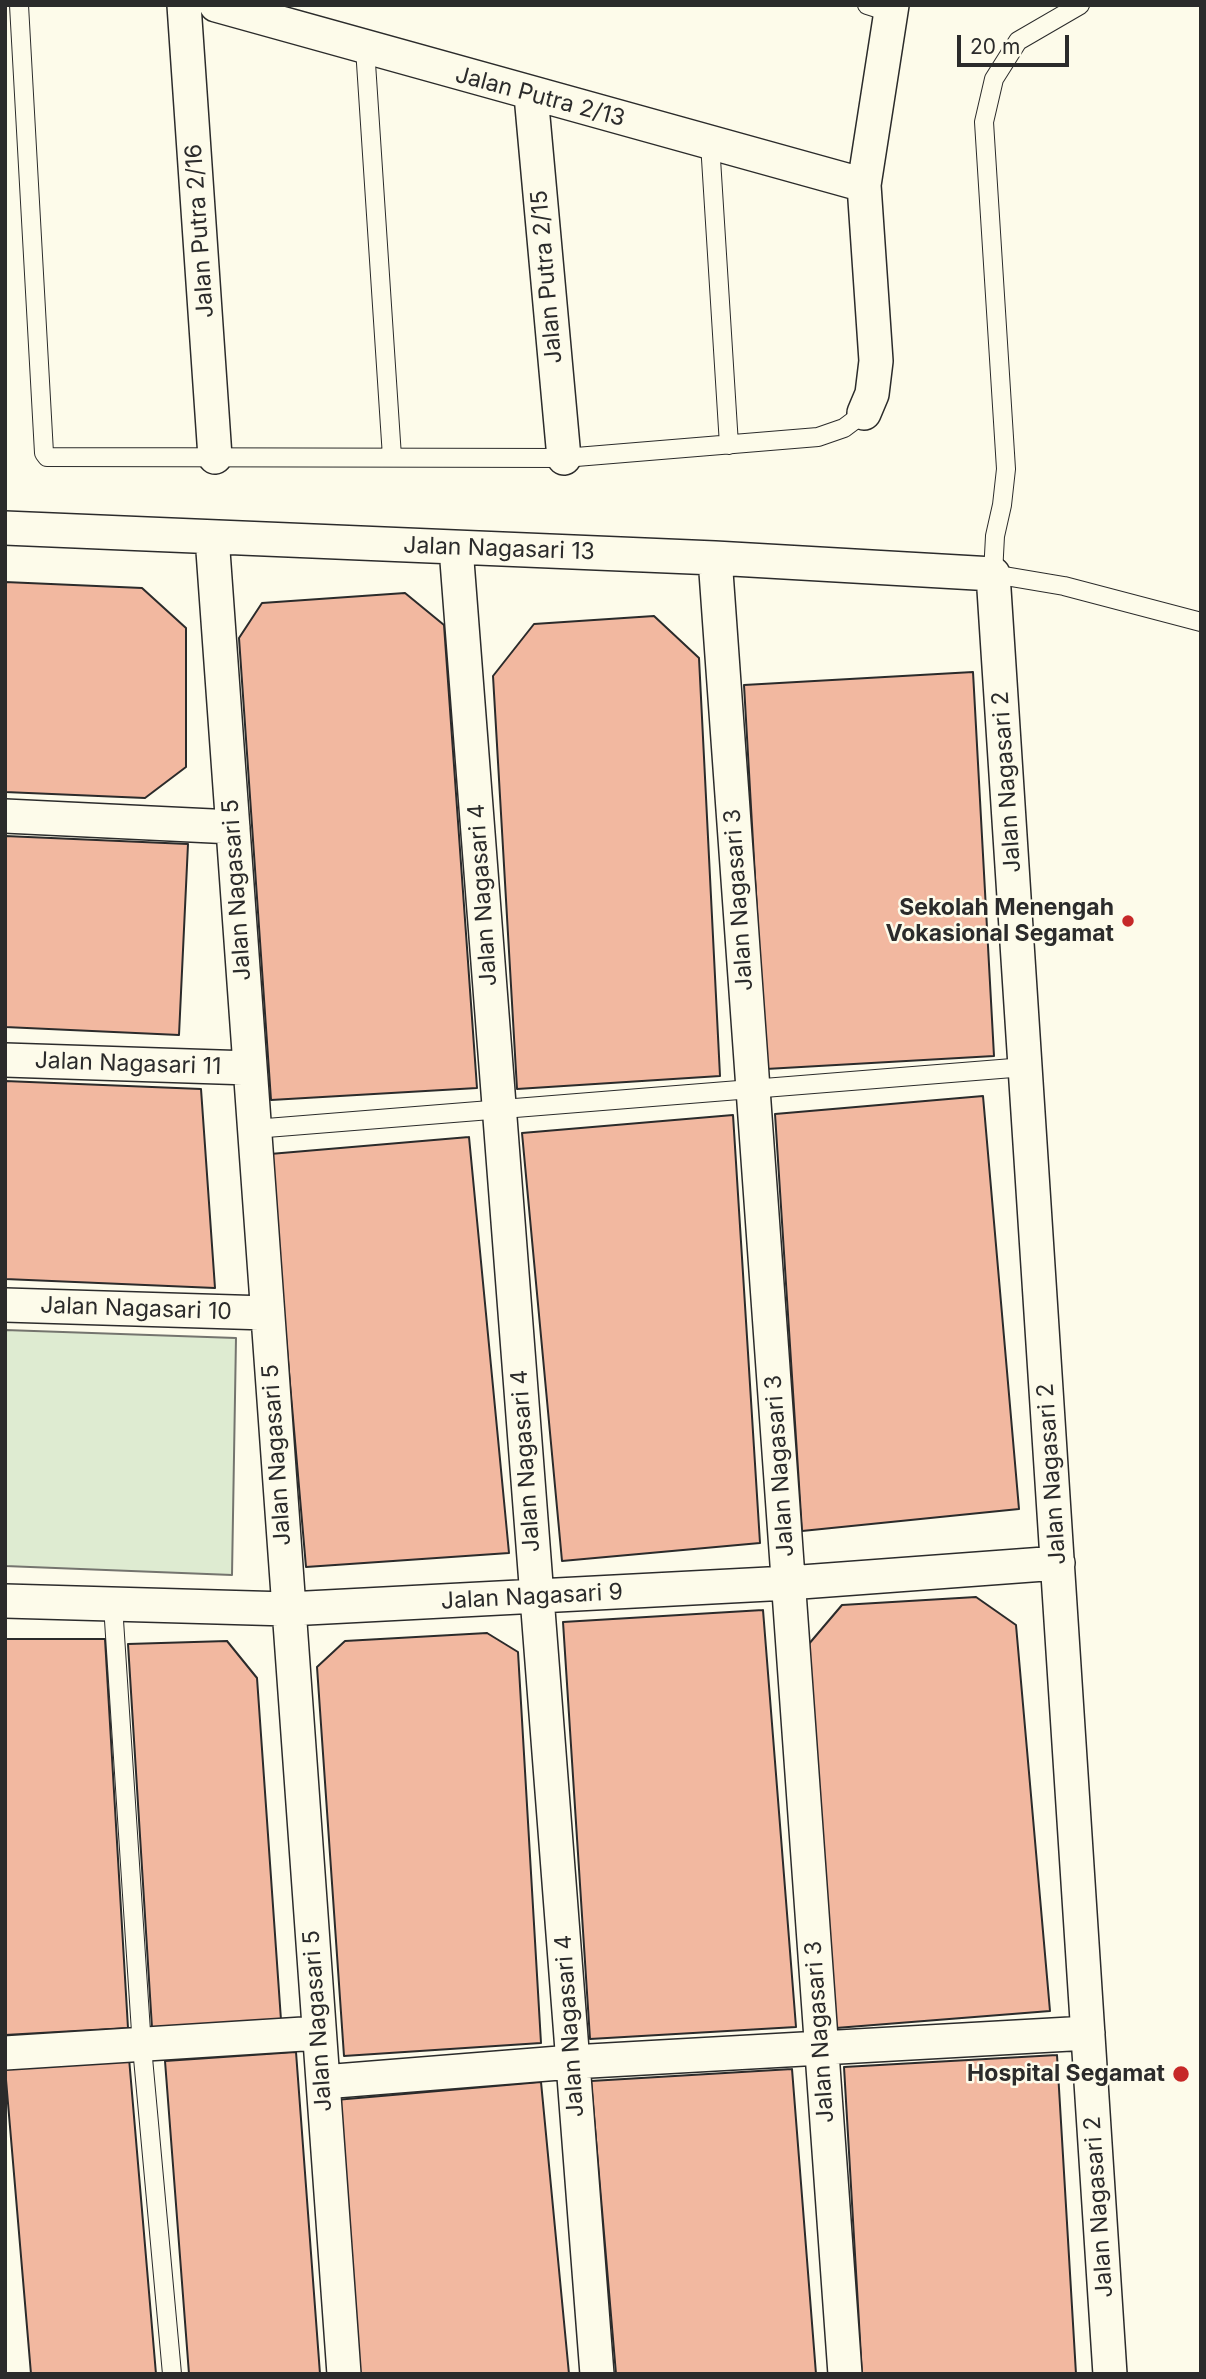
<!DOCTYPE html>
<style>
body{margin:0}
#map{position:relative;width:1206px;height:2379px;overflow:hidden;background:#fdfbea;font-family:Inter,sans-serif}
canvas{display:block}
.frame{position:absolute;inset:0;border:7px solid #2b2b2b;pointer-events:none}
.scale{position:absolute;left:957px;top:35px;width:112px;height:32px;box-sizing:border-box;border:4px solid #2b2b2b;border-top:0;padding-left:9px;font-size:21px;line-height:24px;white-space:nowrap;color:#2b2b2b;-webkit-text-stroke:5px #fdfbea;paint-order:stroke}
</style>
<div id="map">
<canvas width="1206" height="2379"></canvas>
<div class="frame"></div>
<div class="scale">20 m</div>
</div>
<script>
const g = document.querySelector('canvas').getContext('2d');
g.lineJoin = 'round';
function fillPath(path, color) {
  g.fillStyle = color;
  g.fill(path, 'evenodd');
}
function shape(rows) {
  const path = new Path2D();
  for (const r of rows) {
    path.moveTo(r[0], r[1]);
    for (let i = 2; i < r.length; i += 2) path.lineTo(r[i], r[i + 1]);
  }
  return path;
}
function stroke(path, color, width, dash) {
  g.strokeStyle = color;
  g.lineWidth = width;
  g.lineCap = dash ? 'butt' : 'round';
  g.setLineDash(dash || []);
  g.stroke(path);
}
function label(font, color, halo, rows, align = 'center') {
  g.font = font + ' Inter,sans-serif';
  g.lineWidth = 5;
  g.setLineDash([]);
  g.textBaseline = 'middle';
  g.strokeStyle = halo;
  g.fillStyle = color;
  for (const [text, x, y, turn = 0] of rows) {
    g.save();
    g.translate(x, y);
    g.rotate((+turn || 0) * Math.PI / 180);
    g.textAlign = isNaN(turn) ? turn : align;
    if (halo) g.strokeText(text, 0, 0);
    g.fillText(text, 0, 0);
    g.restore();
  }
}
const green = shape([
 [5,1330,236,1338,232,1575,5,1566,5,1330]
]);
const building = shape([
 [5,582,142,588,186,628,186,767,145,798,5,792,5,582],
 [405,593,444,625,477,1088,271,1100,239,638,262,603,405,593],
 [654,616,699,658,720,1076,517,1089,493,676,534,624,654,616],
 [973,672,994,1056,766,1069,744,685,973,672],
 [5,836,188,844,179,1035,5,1027,5,836],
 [5,1081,201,1089,215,1288,5,1279,5,1081],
 [983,1096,1019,1509,802,1531,775,1114,983,1096],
 [733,1115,760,1543,562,1561,522,1133,733,1115],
 [469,1137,509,1553,306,1567,270,1154,469,1137],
 [976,1597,1016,1625,1050,2011,836,2028,808,1645,842,1605,976,1597],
 [763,1610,796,2027,590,2039,563,1622,763,1610],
 [487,1633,518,1652,541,2043,344,2056,317,1667,345,1641,487,1633],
 [5,1639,105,1639,128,2028,5,2035,5,1639],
 [227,1641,257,1678,281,2020,152,2028,128,1644,227,1641],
 [296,2052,320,2374,189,2374,165,2061,296,2052],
 [1057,2055,1076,2374,862,2374,844,2067,1057,2055],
 [129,2058,156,2374,31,2374,5,2068,129,2058],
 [792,2069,816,2374,616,2374,591,2081,792,2069],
 [541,2082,569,2374,356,2374,324,2101,541,2082]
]);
const service = shape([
 [19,5,44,453,47,457,564,458,818,437,844,428,864,413],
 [867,5,892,13],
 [1080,5,1018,41,994,79,984,122,1006,469,1002,505,995,536,993,574,1064,586,1201,622],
 [365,48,392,457],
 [710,143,729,445],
 [254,1129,1025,1067],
 [113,1605,142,2047,172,2374]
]);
const minor = shape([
 [184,5,215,457],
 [216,5,864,185],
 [531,95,564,458],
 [864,413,872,394,876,361,864,185,892,5],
 [5,528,715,558,993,574,1110,2374],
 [212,537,344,2374],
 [456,548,597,2374],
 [715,558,845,2374],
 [5,816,233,827],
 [5,1060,250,1068],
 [5,1305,267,1313],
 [5,1601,288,1609,788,1583,1058,1563],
 [5,2053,319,2033],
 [323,2082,572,2062,1088,2033]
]);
const markers = [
 [1128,921,7,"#c62828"],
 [1181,2074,9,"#c62828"]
];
const streetNames = [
 ["Jalan Putra 2/13",540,97,15],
 ["Jalan Putra 2/16",200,231,-94],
 ["Jalan Putra 2/15",547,277,-95],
 ["Jalan Nagasari 13",499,549,2],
 ["Jalan Nagasari 2",1007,782,-94],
 ["Jalan Nagasari 5",237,890,-94],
 ["Jalan Nagasari 4",483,895,-94],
 ["Jalan Nagasari 3",739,900,-94],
 ["Jalan Nagasari 11",128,1064,2],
 ["Jalan Nagasari 10",136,1309,2],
 ["Jalan Nagasari 5",277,1455,-94],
 ["Jalan Nagasari 4",526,1461,-94],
 ["Jalan Nagasari 3",780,1466,-94],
 ["Jalan Nagasari 2",1052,1474,-94],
 ["Jalan Nagasari 9",532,1597,-3],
 ["Jalan Nagasari 5",318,2021,-94],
 ["Jalan Nagasari 4",570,2026,-94],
 ["Jalan Nagasari 3",820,2032,-94],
 ["Jalan Nagasari 2",1099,2207,-94]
];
const poiNames = [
 ["Sekolah Menengah",1114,908],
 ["Vokasional Segamat",1114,934],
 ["Hospital Segamat",1165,2074]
];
fillPath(green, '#deebd1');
stroke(green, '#74746e', 2);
fillPath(building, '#f2b8a0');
stroke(building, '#2b2b2b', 2);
stroke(service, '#2b2b2b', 20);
stroke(minor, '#2b2b2b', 36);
stroke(service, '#fdfbea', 18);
stroke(minor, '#fdfbea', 33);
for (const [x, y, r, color] of markers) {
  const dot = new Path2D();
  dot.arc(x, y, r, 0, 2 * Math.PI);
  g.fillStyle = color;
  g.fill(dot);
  stroke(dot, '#fdfbea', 2.5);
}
label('23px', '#2b2b2b', '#fdfbea', streetNames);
label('bold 23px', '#2b2b2b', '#fdfbea', poiNames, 'right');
</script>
